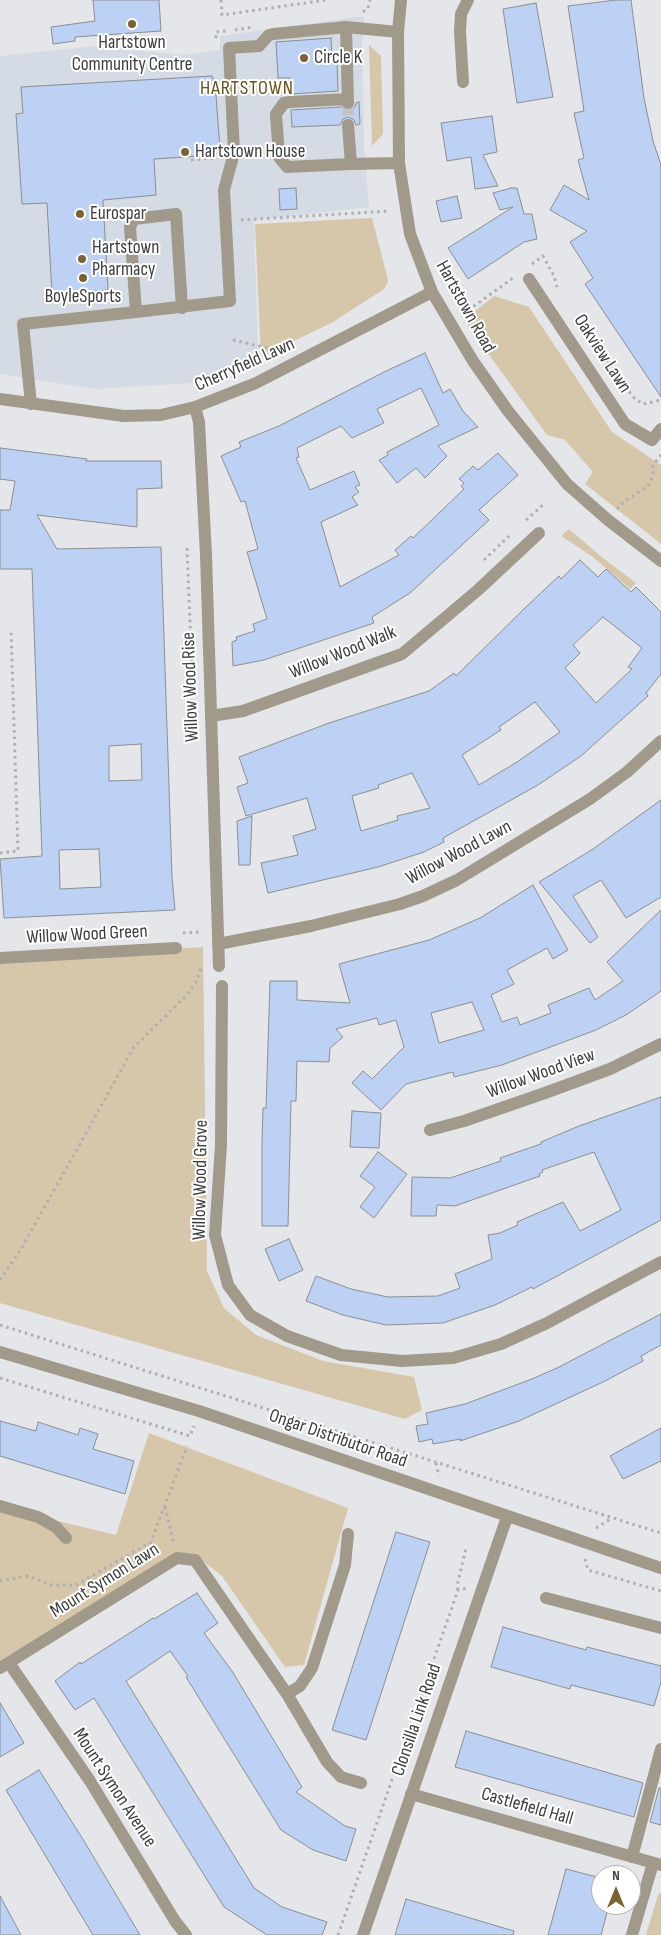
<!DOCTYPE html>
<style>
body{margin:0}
#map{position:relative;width:661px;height:1935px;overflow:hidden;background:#e4e6e9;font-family:"Sofia Sans Condensed",sans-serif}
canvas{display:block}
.north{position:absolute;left:591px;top:1865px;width:50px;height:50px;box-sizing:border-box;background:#fff;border:1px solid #b1b1b2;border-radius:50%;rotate:0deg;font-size:14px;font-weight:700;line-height:20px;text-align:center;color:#3c3d3e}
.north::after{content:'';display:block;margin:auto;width:18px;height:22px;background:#7a6333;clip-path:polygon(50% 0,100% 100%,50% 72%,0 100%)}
</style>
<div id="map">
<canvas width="661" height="1935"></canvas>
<div class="north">N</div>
</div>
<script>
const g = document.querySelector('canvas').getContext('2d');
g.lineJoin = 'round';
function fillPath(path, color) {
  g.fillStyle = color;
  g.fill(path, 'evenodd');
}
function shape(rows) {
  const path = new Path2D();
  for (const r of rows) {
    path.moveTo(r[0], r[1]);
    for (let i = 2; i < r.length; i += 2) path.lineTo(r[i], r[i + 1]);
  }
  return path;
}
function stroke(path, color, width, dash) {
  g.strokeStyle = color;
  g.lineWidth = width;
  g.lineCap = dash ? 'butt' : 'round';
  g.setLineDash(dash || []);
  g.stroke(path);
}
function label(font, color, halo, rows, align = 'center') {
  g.font = font + ' "Sofia Sans Condensed",sans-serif';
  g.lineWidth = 4;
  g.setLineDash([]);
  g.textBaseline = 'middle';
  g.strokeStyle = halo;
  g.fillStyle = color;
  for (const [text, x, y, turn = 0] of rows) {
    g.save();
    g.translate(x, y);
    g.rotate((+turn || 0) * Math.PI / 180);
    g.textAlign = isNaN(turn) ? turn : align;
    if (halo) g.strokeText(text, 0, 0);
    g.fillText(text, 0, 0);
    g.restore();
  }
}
const built = shape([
 [364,16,362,43,364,147,369,207,254,220,258,361,192,383,95,389,0,374,0,56,95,46,184,55,220,50,220,36]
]);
const green = shape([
 [369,45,381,56,383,134,372,146],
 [372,218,387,276,388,282,384,289,333,322,261,357,255,224],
 [494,296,529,307,612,432,661,465,661,544,585,484,593,472,565,440,547,435,464,320],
 [569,529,603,558,636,583,630,589,593,557,561,536],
 [203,947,207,1271,224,1308,256,1335,323,1361,414,1377,422,1410,405,1419,0,1303,0,959],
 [149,1433,348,1508,304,1665,285,1667,222,1576,192,1553,169,1557,0,1661,0,1507,116,1535],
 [661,1892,661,1935,646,1935,658,1895]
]);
const building = shape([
 [93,0,159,0,161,31,75,37,75,41,53,44,51,27,95,21,93,0],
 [616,0,631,0,644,98,653,141,661,165,661,397,585,284,593,278,570,242,587,231,550,210,564,185,589,200,578,160,584,158,574,113,584,111,568,6,616,0],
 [536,3,553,97,517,103,503,9,536,3],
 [331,38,332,60,337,63,338,91,291,94,290,78,278,78,276,42,331,38],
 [212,76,215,82,220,149,216,155,154,159,156,195,103,200,108,290,52,294,47,203,22,204,16,114,23,113,21,87,212,76],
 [359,102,360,124,356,125,354,120,348,117,343,119,340,125,292,127,291,110,341,107,349,111,355,107,356,103,359,102],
 [492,116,497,152,483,155,498,186,475,189,471,157,447,161,441,123,492,116],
 [296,188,297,209,280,210,279,189,296,188],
 [511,188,517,188,524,214,532,214,537,239,524,242,468,279,448,248,513,207,500,210,493,193,511,188],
 [457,196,462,218,441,222,436,201,457,196],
 [425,353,443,393,450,389,463,411,478,427,438,446,447,456,425,478,416,468,397,483,379,460,388,455,387,452,439,425,421,388,377,409,384,423,352,438,341,426,297,448,299,457,296,458,310,490,354,471,360,485,355,487,359,492,352,497,358,505,321,522,340,587,399,555,395,550,411,536,413,538,464,489,461,486,464,483,459,479,473,466,478,470,498,453,518,475,479,510,489,520,410,593,372,617,374,623,264,660,233,666,232,642,237,640,236,637,255,631,253,624,267,619,247,552,258,549,245,501,241,502,221,456,241,447,239,442,279,426,386,371,425,353],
 [0,448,87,459,86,461,161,461,162,488,137,489,137,527,37,515,57,549,161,547,172,877,175,910,4,918,0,859,42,856,32,569,0,569,0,510,10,510,15,481,0,479,0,448],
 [141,744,142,780,109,781,109,746,141,744],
 [99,849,101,887,60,889,59,850,99,849],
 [580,560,598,577,606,569,631,592,636,587,661,612,661,674,646,693,648,696,581,756,538,785,443,838,444,842,424,852,378,867,268,893,261,863,298,855,293,836,316,829,307,798,246,816,237,787,248,783,239,757,329,723,429,691,454,673,456,676,528,605,559,576,561,579,580,560],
 [603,617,642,648,628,667,632,669,596,703,565,668,580,653,573,645,603,617],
 [535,702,560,732,517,762,479,785,462,755,501,730,499,727,535,702],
 [412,773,430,808,397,816,398,820,361,831,352,796,379,788,378,785,412,773],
 [661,800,661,897,626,918,601,880,573,896,598,937,590,943,539,882,593,849,661,800],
 [252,816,250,865,239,865,237,821,252,816],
 [533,885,568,950,553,959,547,948,507,970,514,984,491,995,502,1022,517,1017,520,1025,551,1013,548,1005,589,988,595,1000,623,981,607,962,661,910,661,991,626,1015,596,1030,502,1065,454,1077,453,1072,406,1084,381,1110,352,1083,363,1071,372,1079,404,1047,396,1020,379,1025,377,1018,336,1029,343,1037,330,1048,329,1062,297,1061,296,1101,291,1101,288,1226,262,1226,262,1142,263,1108,266,1108,270,981,297,981,297,1000,350,1003,339,964,429,940,480,918,533,885],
 [472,1002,484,1030,439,1043,431,1013,472,1002],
 [661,1097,661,1220,533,1289,532,1287,495,1305,443,1323,386,1325,343,1315,306,1301,316,1276,351,1289,388,1297,438,1296,460,1288,455,1274,492,1259,488,1235,500,1233,518,1225,517,1222,563,1202,580,1231,621,1210,594,1152,542,1170,543,1172,539,1174,540,1176,455,1206,437,1205,436,1216,411,1216,412,1177,450,1178,501,1161,500,1158,541,1144,541,1142,579,1126,661,1097],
 [352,1111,381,1113,379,1148,350,1147,352,1111],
 [378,1152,407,1174,374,1218,360,1207,375,1187,360,1176,378,1152],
 [289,1239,303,1270,279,1281,265,1249,289,1239],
 [661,1314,661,1345,641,1356,643,1361,603,1382,519,1421,460,1441,461,1439,433,1444,432,1439,419,1442,416,1426,428,1424,426,1413,465,1404,532,1379,557,1368,661,1314],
 [0,1421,36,1431,38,1422,78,1435,80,1428,98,1434,93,1449,134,1461,125,1494,0,1456,0,1421],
 [661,1428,661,1461,623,1479,610,1456,661,1428],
 [396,1532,430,1542,366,1740,332,1730,396,1532],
 [197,1593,218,1623,204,1633,232,1671,302,1787,296,1792,345,1826,356,1829,346,1861,313,1850,281,1830,186,1677,188,1676,170,1651,126,1681,254,1888,282,1907,327,1922,322,1935,267,1935,224,1907,94,1698,75,1710,55,1681,80,1662,81,1664,153,1618,154,1619,197,1593],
 [503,1627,586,1650,587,1647,661,1666,661,1682,654,1706,571,1685,570,1689,491,1667,503,1627],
 [0,1703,24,1743,0,1757,0,1703],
 [466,1731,643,1783,634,1817,455,1767,466,1731],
 [39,1770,84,1841,140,1935,93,1935,6,1790,39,1770],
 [659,1788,661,1788,661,1825,650,1822,659,1788],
 [566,1869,601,1878,601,1905,609,1905,601,1935,548,1935,566,1869],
 [0,1896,21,1935,0,1935,0,1896],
 [406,1899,514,1931,513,1935,395,1935,406,1899]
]);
const minorTunnel = shape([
 [348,103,348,125]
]);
const path = shape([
 [221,0,222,15,326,0],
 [363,12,368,8,370,0],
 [235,30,253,27],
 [216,38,216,32,226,31],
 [191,160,217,158],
 [241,220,389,211],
 [532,264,543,256,554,276,558,291],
 [463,314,513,278],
 [580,323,633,397,643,404,661,400],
 [233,340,268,348,279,355],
 [617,509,625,501,648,486,653,476,653,465,661,455],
 [526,520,545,503],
 [187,548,192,672],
 [484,560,509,536],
 [0,853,18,851,11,630],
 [183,933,202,932],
 [0,1280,20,1251,134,1047,187,995,196,982,202,965],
 [0,1325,661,1533],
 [0,1378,190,1436,194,1426],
 [436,1463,439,1476],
 [165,1507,174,1545],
 [596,1528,612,1518],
 [585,1559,588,1570,661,1591],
 [0,1581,28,1576,52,1585,76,1585,151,1542,187,1446],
 [458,1590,457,1586,466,1548,468,1549],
 [338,1935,458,1590,467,1588]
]);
const minor = shape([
 [401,0,398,32,399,163,410,234,432,292,473,361,508,411,567,484,608,520,661,561],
 [463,82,460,31,461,14,468,0],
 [348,99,290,102,284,103,276,114,279,157,287,167,351,164],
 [348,103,346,27,398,32],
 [348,125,351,164,399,163],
 [529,279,625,424,652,440,661,429],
 [136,312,230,301,224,190,234,153,229,48,259,46,269,35,273,34,346,27],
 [0,399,124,416,161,415,195,407,256,383,432,292],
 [31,404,23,324,136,312,130,227,134,219,176,214,182,308],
 [195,407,199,422,206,555,219,966],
 [211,716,243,711,402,654,478,590,539,533],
 [218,944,311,926,400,904,423,896,457,880,590,799,627,772,661,741],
 [0,958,176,948],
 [222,986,221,1145,215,1235,228,1285,250,1315,287,1336,341,1355,402,1361,453,1358,501,1344,547,1323,661,1262],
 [430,1130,464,1121,545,1093,610,1069,661,1044],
 [0,1352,199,1411,661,1568],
 [0,1506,38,1517,56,1527,66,1538],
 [546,1598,661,1628],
 [9,1663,90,1781,175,1921,186,1935],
 [0,1668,177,1558,195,1560,287,1694,327,1762,341,1777,361,1783],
 [287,1694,300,1686,312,1668,345,1565,348,1534],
 [411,1794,661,1865],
 [632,1857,661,1749],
 [363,1935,507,1517],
 [632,1935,653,1863]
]);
const markers = [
 [132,24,5,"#7a6333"],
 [304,58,5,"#7a6333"],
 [185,152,5,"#7a6333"],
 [80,214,5,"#7a6333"],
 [82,259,5,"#7a6333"],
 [83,278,5,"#7a6333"]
];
const poiNames = [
 ["Hartstown",132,43,"center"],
 ["Community Centre",132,65,"center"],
 ["Circle K",314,58],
 ["Hartstown House",195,152],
 ["Eurospar",90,214],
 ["Hartstown",92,248],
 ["Pharmacy",92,270],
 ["BoyleSports",83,297,"center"]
];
const streetNames = [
 ["Hartstown Road",465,307,61],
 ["Oakview Lawn",602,354,57],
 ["Cherryfield Lawn",245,365,-24],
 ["Willow Wood Walk",343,653,-22],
 ["Willow Wood Rise",191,687,-92],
 ["Willow Wood Lawn",459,853,-28],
 ["Willow Wood Green",87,935,-3],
 ["Willow Wood View",541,1074,-20],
 ["Willow Wood Grove",201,1180,-89],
 ["Ongar Distributor Road",338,1439,19],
 ["Mount Symon Lawn",105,1581,-32],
 ["Clonsilla Link Road",417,1720,-71],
 ["Mount Symon Avenue",114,1788,57],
 ["Castlefield Hall",527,1807,16]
];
const neighbourhoodNames = [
 ["HARTSTOWN",247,89]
];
fillPath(built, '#d5dbe4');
fillPath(green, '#d6c7ab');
fillPath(building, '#bcd1f3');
stroke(building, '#8c8e91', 1);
stroke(minorTunnel, '#c2c4c7', 12, [12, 6]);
stroke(path, '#adafb1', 3, [2.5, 4]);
stroke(minor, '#a1998a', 12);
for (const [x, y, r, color] of markers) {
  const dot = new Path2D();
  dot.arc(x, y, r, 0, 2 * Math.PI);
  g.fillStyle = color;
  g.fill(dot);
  stroke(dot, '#fff', 2);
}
label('19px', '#3c3d3e', '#fff', poiNames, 'left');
label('19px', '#3c3d3e', '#fff', streetNames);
g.letterSpacing = '1px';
label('20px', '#6a5017', '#fff', neighbourhoodNames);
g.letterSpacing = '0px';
</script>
